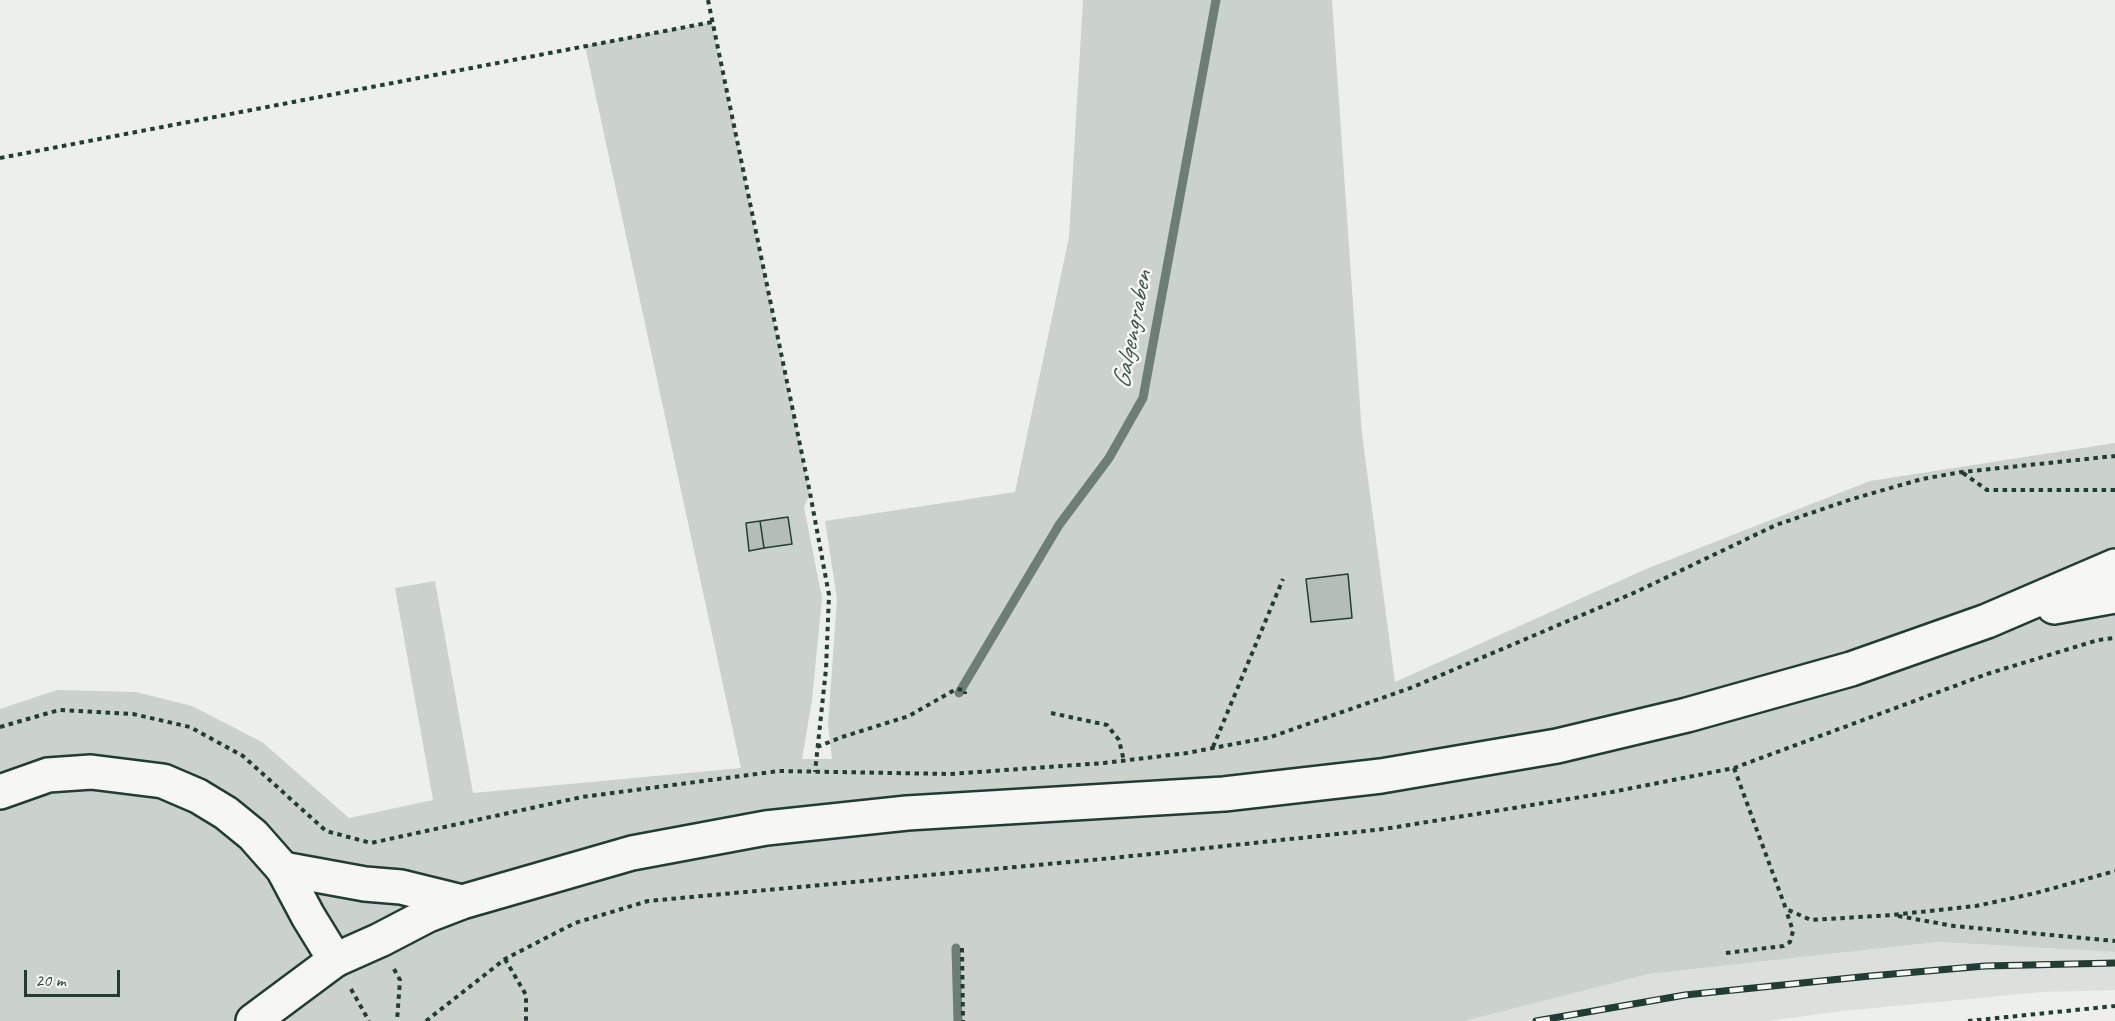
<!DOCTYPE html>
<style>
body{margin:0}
#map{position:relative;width:2115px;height:1021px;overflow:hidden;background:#edefea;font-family:Caveat,sans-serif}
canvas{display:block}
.scale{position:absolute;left:24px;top:970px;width:96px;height:27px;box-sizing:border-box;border:3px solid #1f3d34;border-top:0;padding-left:8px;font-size:18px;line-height:21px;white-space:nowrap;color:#1f3d34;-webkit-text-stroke:4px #f6f6f2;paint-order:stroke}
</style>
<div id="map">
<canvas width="2115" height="1021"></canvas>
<div class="scale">20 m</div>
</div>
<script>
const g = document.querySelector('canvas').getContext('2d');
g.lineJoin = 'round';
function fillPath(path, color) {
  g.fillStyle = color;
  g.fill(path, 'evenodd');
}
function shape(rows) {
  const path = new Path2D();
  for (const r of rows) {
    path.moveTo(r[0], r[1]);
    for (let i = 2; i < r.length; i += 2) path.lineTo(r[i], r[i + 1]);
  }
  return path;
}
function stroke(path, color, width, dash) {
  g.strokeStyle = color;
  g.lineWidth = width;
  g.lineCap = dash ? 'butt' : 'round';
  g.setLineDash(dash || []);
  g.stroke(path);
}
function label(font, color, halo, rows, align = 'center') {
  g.font = font + ' Caveat,sans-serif';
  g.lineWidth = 5;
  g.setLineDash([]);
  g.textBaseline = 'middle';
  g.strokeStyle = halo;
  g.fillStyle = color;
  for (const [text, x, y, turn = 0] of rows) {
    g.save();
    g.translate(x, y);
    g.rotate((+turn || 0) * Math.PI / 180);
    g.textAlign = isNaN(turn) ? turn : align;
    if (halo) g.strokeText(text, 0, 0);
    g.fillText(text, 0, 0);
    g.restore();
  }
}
const built = shape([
 [1938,942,2115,952,2115,990,2042,992,1843,1011,1768,1021,1465,1021,1649,974]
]);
const green = shape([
 [1083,0,1332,0,1362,434,1395,682,1646,569,1870,481,2115,443,2115,952,1938,942,1649,974,1465,1021,0,1021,0,709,57,690,136,692,192,706,262,742,349,818,433,800,395,588,435,581,473,793,741,768,585,46,712,22,810,493,804,507,822,598,812,700,802,759,832,759,828,725,837,599,825,521,1015,492,1069,237]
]);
const stream = shape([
 [959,693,1059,525,1109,458,1143,398,1216,0],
 [956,948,958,1021]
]);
const building = shape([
 [788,517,792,544,764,548,760,521,788,517],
 [760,521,764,548,749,551,746,523,760,521],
 [1348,574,1352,618,1311,622,1306,579,1348,574]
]);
const path = shape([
 [708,0,810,493,829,595,826,669,815,772],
 [0,158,712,22],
 [1963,473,1987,490,2115,490],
 [1051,713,1107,725,1119,740,1124,761],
 [0,727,59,710,133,714,190,727,243,756,326,831,371,843,582,797,779,771,950,774,1104,763,1187,753,1271,737,1413,687,1636,592,1776,525,1852,499,1922,479,1962,472,2115,456],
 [817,747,842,737,909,716,956,689,965,690,965,694],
 [1213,747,1283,579],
 [1734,768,1786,909,1811,920,1892,915,1976,906,2036,893,2115,871],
 [1898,916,1954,926,2115,941],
 [962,948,963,1021],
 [1726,953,1783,946,1790,942,1793,931,1786,910],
 [505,959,526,995,526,1021],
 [394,969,400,980,397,1021],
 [351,989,369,1021],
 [426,1021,505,959,575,923,648,901,1113,858,1384,829,1612,792,1734,768,1987,674,2098,640,2115,638],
 [1968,1021,2115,1006]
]);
const tertiary = shape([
 [0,792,48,775,91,772,163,781,198,796,226,813,253,835,283,869,308,916,335,960]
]);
const secondary = shape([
 [2054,607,2115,596],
 [283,869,365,884,401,887,462,902],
 [335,960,380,940,428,915,462,902,632,853,766,828,907,813,1224,794,1381,776,1557,746,1687,715,1851,669,1987,621,2115,566]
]);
const primary = shape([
 [253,1021,335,960]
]);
const rail = shape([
 [1536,1021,1685,995,1870,976,1985,966,2115,963]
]);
const waterNames = [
 ["Galgengraben",1133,330,-79]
];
fillPath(built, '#dce0db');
fillPath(green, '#cbd2cc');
stroke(stream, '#6c7e77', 9);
fillPath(building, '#b4bdb8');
stroke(building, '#1f3d34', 1.5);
stroke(tertiary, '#1f3d34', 38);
stroke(secondary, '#1f3d34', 38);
stroke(primary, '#1f3d34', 38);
stroke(path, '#1f3d34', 4, [4.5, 4.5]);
stroke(tertiary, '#f6f6f2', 33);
stroke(secondary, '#f6f6f2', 33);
stroke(primary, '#f6f6f2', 33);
stroke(rail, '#1f3d34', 7);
stroke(rail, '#f6f6f2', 4.5, [14]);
label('italic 26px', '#3f5850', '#f6f6f2', waterNames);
</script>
